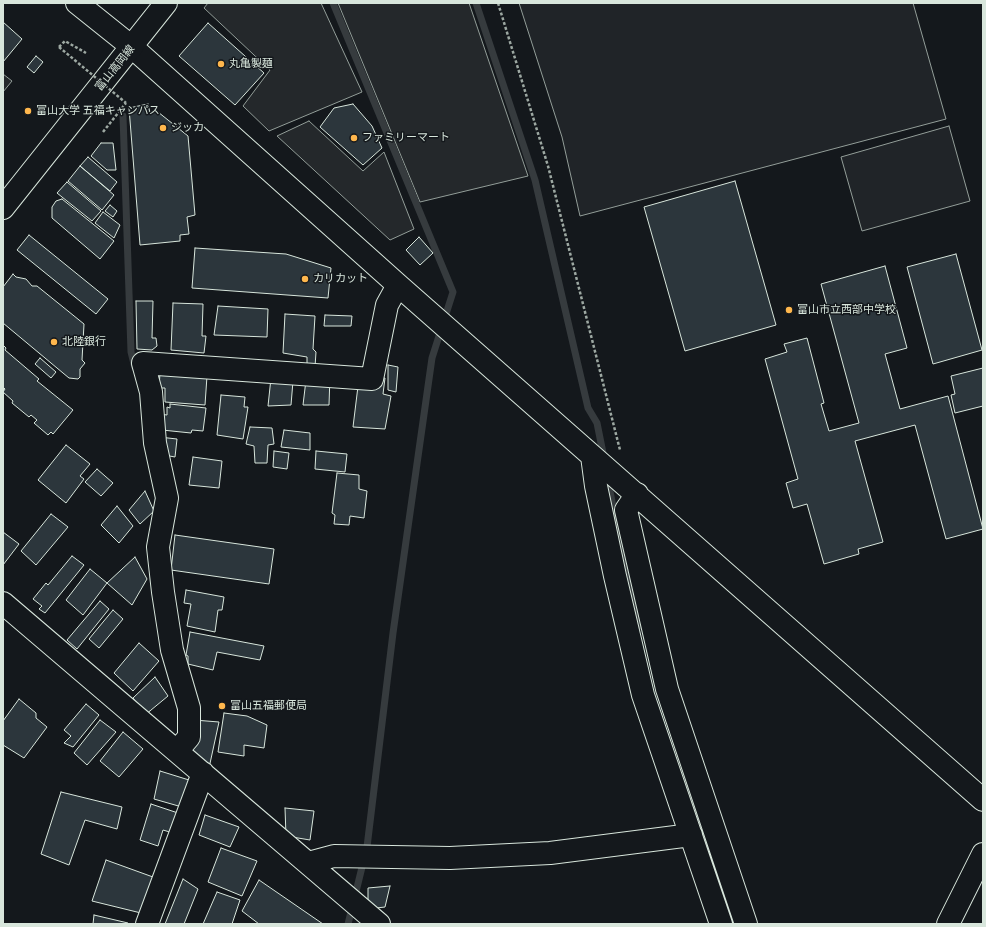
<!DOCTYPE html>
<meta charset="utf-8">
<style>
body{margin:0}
#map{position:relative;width:986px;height:927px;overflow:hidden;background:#14181c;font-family:"Playfair Display",serif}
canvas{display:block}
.frame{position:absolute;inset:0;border:4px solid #d8e6dc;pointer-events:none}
</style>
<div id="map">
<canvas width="986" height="927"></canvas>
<div class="frame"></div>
</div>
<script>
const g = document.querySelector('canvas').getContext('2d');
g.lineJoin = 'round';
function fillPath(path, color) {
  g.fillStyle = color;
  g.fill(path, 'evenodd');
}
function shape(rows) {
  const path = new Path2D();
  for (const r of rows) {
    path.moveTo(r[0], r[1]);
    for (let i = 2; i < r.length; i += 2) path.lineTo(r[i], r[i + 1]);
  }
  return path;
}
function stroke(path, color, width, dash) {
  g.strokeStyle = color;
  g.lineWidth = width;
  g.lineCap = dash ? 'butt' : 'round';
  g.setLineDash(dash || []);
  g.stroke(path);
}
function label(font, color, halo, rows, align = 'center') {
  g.font = font + ' "Playfair Display","Noto Sans JP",serif';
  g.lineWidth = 3;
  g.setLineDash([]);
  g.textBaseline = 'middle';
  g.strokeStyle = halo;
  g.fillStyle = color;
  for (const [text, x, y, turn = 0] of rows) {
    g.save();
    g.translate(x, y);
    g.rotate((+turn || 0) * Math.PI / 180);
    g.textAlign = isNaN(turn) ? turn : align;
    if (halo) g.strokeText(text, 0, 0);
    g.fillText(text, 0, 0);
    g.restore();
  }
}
const green = shape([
 [519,3,913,3,946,119,580,216,562,137,519,3],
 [949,126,970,201,862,231,841,157,949,126]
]);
const parking = shape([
 [208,3,321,3,362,92,269,131,243,106,270,70,204,8,208,3],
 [338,3,469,3,528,176,420,202,338,3],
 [3,74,12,81,3,92,3,74],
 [309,121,363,171,384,152,414,229,390,240,277,136,309,121]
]);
const stream = shape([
 [333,3,453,292,432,358,393,633,367,847,348,924],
 [476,3,535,180,588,408,597,423,604,458],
 [123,116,131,352,135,368],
 [607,476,615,517,641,626]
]);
const building = shape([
 [3,22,22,39,3,62,3,22],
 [208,23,264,73,235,105,179,56,208,23],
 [36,56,43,62,34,73,27,67,36,56],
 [148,104,150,113,158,112,188,136,195,215,187,217,189,234,180,235,180,241,140,245,129,108,148,104],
 [353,104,372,126,382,148,363,165,320,127,334,108,353,104],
 [101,143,113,143,116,170,107,170,91,156,101,143],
 [88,157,117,182,110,191,80,166,88,157],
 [80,166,114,195,102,210,68,181,80,166],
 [735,181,776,325,685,351,644,207,735,181],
 [67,182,101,211,92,221,57,193,67,182],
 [62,199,114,241,100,259,52,218,52,207,56,201,62,199],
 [110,205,117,211,113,217,105,211,110,205],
 [103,212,120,225,114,238,95,223,103,212],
 [29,235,108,299,96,314,17,250,29,235],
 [419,237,433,253,420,265,406,250,419,237],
 [195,248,286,254,331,268,328,298,192,288,195,248],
 [956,254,982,350,933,364,907,267,956,254],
 [885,266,907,348,885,354,900,409,948,396,983,529,946,539,915,425,855,441,883,542,858,549,859,554,824,564,807,504,793,508,786,483,798,479,765,359,787,352,784,344,807,338,824,403,821,404,829,431,859,423,821,284,885,266],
 [13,274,16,277,26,279,32,286,37,286,84,324,82,360,85,363,80,369,80,377,78,379,69,378,3,323,3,287,13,274],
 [136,301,153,301,152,338,156,338,157,346,152,350,137,349,136,301],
 [173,303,203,304,202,336,206,336,204,353,171,350,173,303],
 [218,306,268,309,267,337,214,335,218,306],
 [285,314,315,316,313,349,316,352,315,367,307,367,307,357,283,353,285,314],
 [325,315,352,316,351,326,324,326,325,315],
 [3,345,6,348,5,350,39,379,37,381,73,410,53,434,51,432,48,435,34,423,37,420,31,415,29,417,12,403,13,401,3,392,5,389,3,387,3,345],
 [40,358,56,372,51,378,35,364,40,358],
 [388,365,398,367,396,392,388,390,388,365],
 [983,368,983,406,955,413,951,395,955,394,951,376,983,368],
 [160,373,207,376,205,405,165,402,165,388,159,388,160,373],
 [330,376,329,405,303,405,306,380,330,376],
 [271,378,293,381,291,405,268,406,271,378],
 [359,378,385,378,383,394,391,396,385,429,353,427,359,378],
 [221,395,245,397,244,407,248,407,243,439,217,435,221,395],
 [170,404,206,408,203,431,192,430,191,433,162,430,159,414,167,415,167,407,170,408,170,404],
 [250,427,272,428,274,444,268,445,267,463,255,463,254,446,246,444,250,427],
 [284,430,310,433,310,450,281,447,284,430],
 [159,437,177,439,175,457,164,455,159,437],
 [66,445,90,464,80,476,84,479,66,503,38,480,66,445],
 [274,451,289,453,287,469,273,467,274,451],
 [316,451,347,454,345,472,315,469,316,451],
 [193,457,222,461,219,488,189,485,193,457],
 [97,469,113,483,101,496,85,482,97,469],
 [337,473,359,475,359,489,367,491,364,518,350,516,349,525,334,524,335,515,332,513,337,473],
 [145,491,154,511,140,524,129,510,145,491],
 [117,506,133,526,119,543,101,525,117,506],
 [51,514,68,527,36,565,21,551,51,514],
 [3,532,19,544,3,565,3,532],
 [175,535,274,549,269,584,171,570,175,535],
 [72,556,84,565,45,613,39,609,42,606,33,599,46,583,48,585,72,556],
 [135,557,147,579,132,605,107,583,135,557],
 [90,569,107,583,83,615,66,600,90,569],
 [186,590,224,597,222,610,218,610,215,632,187,626,191,604,184,603,186,590],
 [100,601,109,609,77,649,67,640,100,601],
 [113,610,123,619,99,648,89,639,113,610],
 [190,632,264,646,260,660,217,652,213,670,188,664,188,656,186,655,190,632],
 [139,643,159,661,133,691,114,673,139,643],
 [155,677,168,696,145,715,133,698,155,677],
 [19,699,36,713,36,718,47,727,24,758,3,745,3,721,19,699],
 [86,704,99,715,73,747,64,743,71,736,64,730,86,704],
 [224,713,247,716,267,725,264,748,244,745,244,756,218,752,224,713],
 [100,720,116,732,87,765,74,753,100,720],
 [194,720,219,722,209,768,189,752,194,720],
 [123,732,143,749,119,777,100,761,123,732],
 [160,771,189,780,182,807,154,799,160,771],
 [61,792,122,807,117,829,85,820,69,865,41,854,61,792],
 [151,804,178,813,173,833,163,830,158,846,140,840,151,804],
 [285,808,314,811,310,840,286,836,285,808],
 [205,815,239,827,230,847,199,835,205,815],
 [221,848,257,861,242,896,208,882,221,848],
 [106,860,153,877,141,913,92,901,106,860],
 [183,879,198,889,184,924,165,924,183,879],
 [259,880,323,924,259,924,242,911,259,880],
 [390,886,385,907,368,909,368,888,390,886],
 [217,892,240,900,232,924,203,924,217,892],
 [94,915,128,923,128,924,93,924,94,915]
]);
const path = shape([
 [498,3,548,166,620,450],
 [59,47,65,41,86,53],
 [103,132,126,103]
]);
const minor = shape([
 [132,47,398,285,983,800],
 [592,456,596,486,615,576,643,695,721,924],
 [637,494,626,510,667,689,746,924],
 [3,603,379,924],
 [177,751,189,737,189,708,172,650,163,592,158,547,167,498,155,443,151,392,143,363,372,379,387,305,398,285],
 [308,863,334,856,450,858,550,853,691,835],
 [147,924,203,773],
 [948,924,983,854]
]);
const major = shape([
 [77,3,132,47],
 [3,208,166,3]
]);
const pathBridge = shape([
 [59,47,126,103]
]);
const markers = [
 [221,64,4,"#ffb74d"],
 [28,111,4,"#ffb74d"],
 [163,128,4,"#ffb74d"],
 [354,138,4,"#ffb74d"],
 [305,279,4,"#ffb74d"],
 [789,310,4,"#ffb74d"],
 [54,342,4,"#ffb74d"],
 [222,706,4,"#ffb74d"]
];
const poiNames = [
 ["丸亀製麺",229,64],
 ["富山大学 五福キャンパス",36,111],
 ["ジッカ",171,128],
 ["ファミリーマート",362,138],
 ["カリカット",313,279],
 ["富山市立西部中学校",797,310],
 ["北陸銀行",62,342],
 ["富山五福郵便局",230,706]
];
const streetNames = [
 ["富山高岡線",115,68,-51]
];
fillPath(green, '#202428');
stroke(green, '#939e99', 1);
fillPath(parking, '#24282b');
stroke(parking, '#939e99', 1);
stroke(stream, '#363b3e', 7);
fillPath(building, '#2c363c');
stroke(building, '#d8e6dc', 1);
stroke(minor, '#d8e6dc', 24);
stroke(major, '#d8e6dc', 24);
stroke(path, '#9da8a2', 2.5, [3, 2]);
stroke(minor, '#14181c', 22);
stroke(major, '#14181c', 22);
stroke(pathBridge, '#9da8a2', 2.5, [3, 2]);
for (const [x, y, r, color] of markers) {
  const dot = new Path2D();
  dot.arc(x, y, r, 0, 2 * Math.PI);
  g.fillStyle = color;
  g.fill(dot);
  stroke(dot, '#14181c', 1.5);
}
label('11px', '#d8e6dc', '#14181c', poiNames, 'left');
label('11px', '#d8e6dc', '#14181c', streetNames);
</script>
